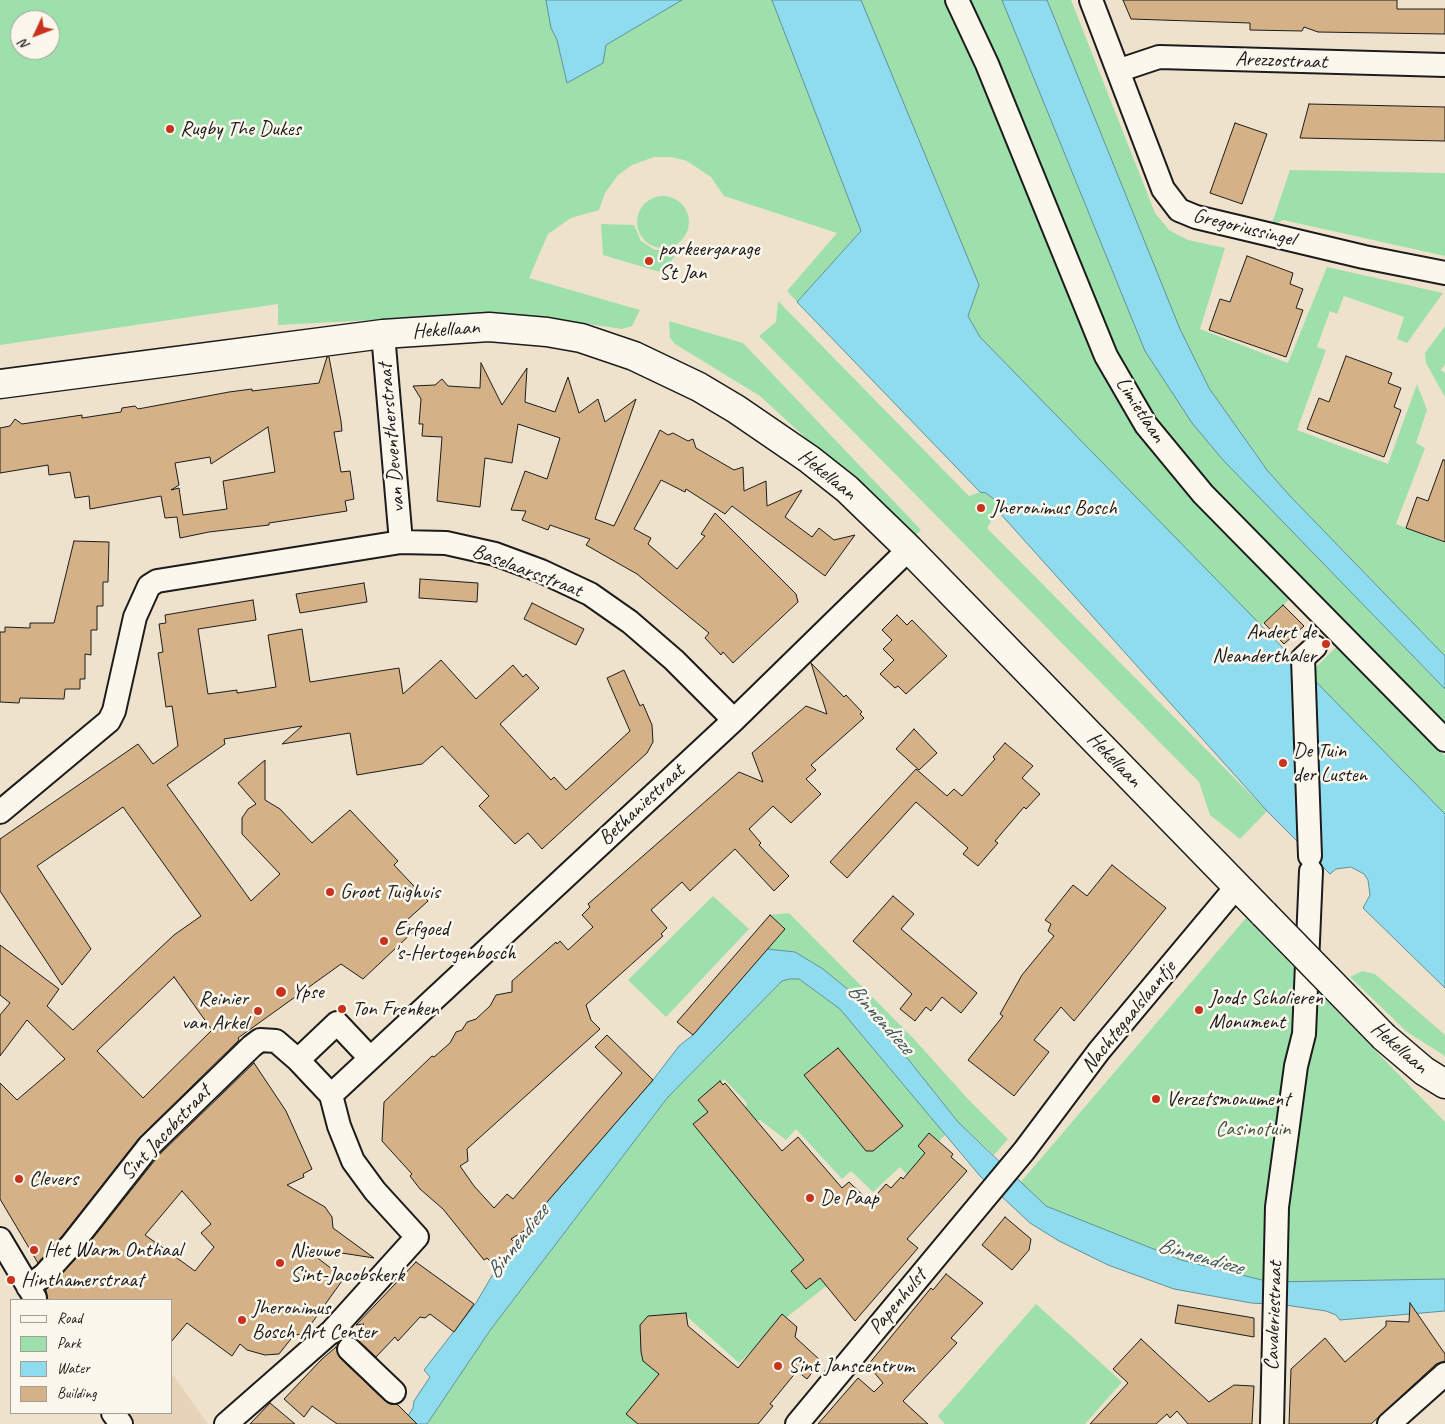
<!DOCTYPE html>
<style>
body{margin:0}
#map{position:relative;width:1445px;height:1424px;overflow:hidden;background:#efe2cd;font-family:Caveat,sans-serif}
canvas{display:block}
.legend{position:absolute;left:10px;top:1299px;width:162px;height:115px;box-sizing:border-box;background:#fbf7ec;border:1px solid #a29f99;margin:0;padding:6px 9px;list-style:none;font-size:15px;color:#1c1c1c}
.legend li{display:flex;align-items:center;gap:10px;height:25px}
.legend b{width:25px;border:1px solid #a29f99}
.north{position:absolute;left:10px;top:10px;width:50px;height:50px;box-sizing:border-box;background:#fbf7ec;border:1px solid #a29f99;border-radius:50%;rotate:227deg;font-size:14px;font-weight:700;line-height:20px;text-align:center;color:#1c1c1c}
.north::after{content:'';display:block;margin:auto;width:18px;height:22px;background:#c8321e;clip-path:polygon(50% 0,100% 100%,50% 72%,0 100%)}
</style>
<div id="map">
<canvas width="1445" height="1424"></canvas>
<ul class="legend">
<li><b style="height:6px;background:#fbf7ec"></b>Road</li>
<li><b style="height:14px;background:#9ee0ab"></b>Park</li>
<li><b style="height:14px;background:#8fdcef"></b>Water</li>
<li><b style="height:14px;background:#d4b186"></b>Building</li>
</ul>
<div class="north">N</div>
</div>
<script>
const g = document.querySelector('canvas').getContext('2d');
g.lineJoin = 'round';
function fillPath(path, color) {
  g.fillStyle = color;
  g.fill(path, 'evenodd');
}
function shape(rows) {
  const path = new Path2D();
  for (const r of rows) {
    if (r.length === 3) {
      path.moveTo(r[0] + r[2], r[1]);
      path.arc(r[0], r[1], r[2], 0, 2 * Math.PI);
      continue;
    }
    path.moveTo(r[0], r[1]);
    for (let i = 2; i < r.length; i += 2) path.lineTo(r[i], r[i + 1]);
  }
  return path;
}
function stroke(path, color, width, dash) {
  g.strokeStyle = color;
  g.lineWidth = width;
  g.lineCap = dash ? 'butt' : 'round';
  g.setLineDash(dash || []);
  g.stroke(path);
}
function label(font, color, halo, rows, align = 'center') {
  g.font = font + ' Caveat,sans-serif';
  g.lineWidth = 5;
  g.setLineDash([]);
  g.textBaseline = 'middle';
  g.strokeStyle = halo;
  g.fillStyle = color;
  for (const [text, x, y, turn = 0] of rows) {
    g.save();
    g.translate(x, y);
    g.rotate((+turn || 0) * Math.PI / 180);
    g.textAlign = isNaN(turn) ? turn : align;
    if (halo) g.strokeText(text, 0, 0);
    g.fillText(text, 0, 0);
    g.restore();
  }
}
const built = shape([
 [174,1376,208,1424,106,1424,122,1413,171,1413,171,1378]
]);
const green = shape([
 [0,0,546,0,551,28,557,40,567,83,606,45,682,0,772,0,861,231,797,302,787,291,837,233,724,196,711,177,687,161,671,157,654,157,632,165,618,175,605,193,599,210,571,218,548,234,529,278,640,310,632,326,622,329,561,320,490,314,278,325,278,304,0,345],
 [20,20,50,20,50,50,20,50],
 [861,0,952,0,1099,353,1291,598,1260,626,980,337,968,316,979,285],
 [965,0,1002,0,1145,351,1169,386,1372,614,1445,689,1445,731,1203,481,1153,417,1124,366,1095,304],
 [1047,0,1071,0,1155,213,1169,230,1188,240,1225,248,1200,329,1288,363,1327,267,1443,293,1407,343,1397,339,1404,317,1344,296,1337,314,1330,311,1317,347,1326,350,1297,430,1388,464,1417,384,1427,410,1416,443,1425,448,1396,524,1445,543,1445,656,1290,496,1267,470,1209,388,1180,329],
 [1290,170,1445,173,1445,256,1283,220,1271,226],
 [663,222,26],
 [601,224,634,225,641,241,655,250,674,250,682,246,663,273,603,255],
 [778,301,969,496,980,492,986,493,995,500,998,511,987,528,1267,811,1240,839,1210,815,1199,782,759,336,776,322],
 [669,321,743,343,921,530,915,536,879,500,819,450,760,396,675,344,670,338],
 [1445,326,1445,364,1441,370,1445,373,1445,397,1426,363,1425,353],
 [1338,645,1445,756,1445,814,1308,675],
 [713,896,749,929,666,1017,628,980],
 [789,913,914,1039,967,1098,1008,1139,994,1155,958,1122,862,1001,823,969,795,952,767,949,785,928,769,915],
 [1246,918,1445,1122,1445,1279,1270,1282,1181,1260,1046,1206,1020,1183],
 [1362,971,1375,974,1445,1035,1445,1056,1407,1032,1350,977],
 [790,979,799,979,840,1009,946,1134,907,1175,900,1167,873,1192,851,1171,842,1179,796,1129,786,1140,760,1120,756,1121,745,1114,747,1103,724,1079,701,1103,830,1283,782,1321,739,1363,684,1314,665,1317,658,1315,647,1330,674,1372,635,1402,656,1424,427,1424,491,1329,668,1097,782,981],
 [1036,1304,1122,1382,1085,1424,945,1424,938,1416]
]);
const water = shape([
 [546,0,682,0,606,45,603,63,567,83,557,40,551,28,546,0],
 [772,0,861,0,979,285,968,316,980,337,1445,814,1445,988,1363,908,1370,895,1368,880,1364,874,1351,867,1336,869,1330,874,1267,811,998,511,995,500,986,493,980,492,797,302,861,231,772,0],
 [1002,0,1047,0,1180,329,1209,388,1267,470,1290,496,1445,656,1445,689,1223,460,1192,423,1145,351,1002,0],
 [767,949,795,952,823,969,862,1001,958,1122,1046,1206,1181,1260,1270,1282,1445,1279,1445,1311,1340,1320,1336,1315,1326,1311,1285,1305,1251,1303,1174,1289,1108,1265,1059,1241,1030,1223,980,1176,840,1009,799,979,790,979,782,981,668,1097,491,1329,427,1424,403,1424,413,1408,414,1401,430,1377,424,1370,476,1303,493,1274,522,1247,534,1217,653,1080,679,1046,693,1035,767,949]
]);
const building = shape([
 [1123,0,1397,0,1397,9,1445,9,1445,34,1318,32,1304,27,1302,31,1250,30,1250,23,1131,19,1123,0],
 [1309,104,1445,107,1445,141,1300,138,1309,104],
 [1235,123,1267,134,1242,204,1210,193,1235,123],
 [1247,256,1293,273,1290,284,1303,289,1296,308,1303,310,1286,357,1209,330,1220,299,1230,302,1247,256],
 [1346,356,1392,373,1388,383,1401,388,1394,407,1401,410,1384,457,1307,429,1319,398,1329,402,1346,356],
 [327,357,329,357,341,421,342,431,334,432,341,472,350,471,354,499,345,501,347,511,269,523,269,525,209,532,180,538,177,517,165,518,161,496,90,509,89,496,75,498,70,472,49,475,48,465,0,473,0,428,10,426,15,419,22,424,82,415,82,418,121,412,122,408,135,406,138,409,229,392,252,389,252,391,319,383,327,357],
 [268,427,275,472,223,481,227,509,183,515,179,488,171,490,179,485,175,463,210,457,211,464,268,427],
 [481,363,502,405,527,368,525,402,555,412,568,377,579,413,598,399,605,422,636,399,595,519,614,526,660,430,668,435,673,433,688,441,693,439,696,448,734,470,743,467,744,491,766,481,767,506,802,490,785,517,812,537,819,528,834,540,855,535,825,576,732,506,725,514,686,489,685,492,661,480,634,529,651,538,648,544,677,569,705,536,701,534,715,513,796,594,798,602,733,663,723,652,721,655,705,638,709,633,637,574,586,545,590,539,550,525,548,530,522,520,526,511,511,510,525,471,547,479,560,438,518,424,512,463,485,458,480,507,437,501,442,437,422,436,423,424,419,424,421,399,413,386,435,385,442,379,448,386,480,388,481,363],
 [1443,460,1445,460,1445,542,1406,528,1417,497,1428,501,1443,460],
 [74,541,109,542,108,582,103,582,103,606,97,606,97,630,91,630,91,655,85,654,85,679,80,679,80,689,65,689,64,699,20,698,19,703,0,702,0,632,5,632,5,627,30,628,30,623,54,623,74,541],
 [420,579,478,583,477,602,419,598,420,579],
 [364,583,367,602,300,613,296,594,364,583],
 [253,600,256,620,198,629,208,694,237,690,237,693,276,687,268,635,302,629,310,682,399,668,403,694,441,660,476,699,513,665,523,677,526,674,539,688,500,724,551,780,554,777,566,790,630,731,607,678,624,670,640,706,643,704,652,725,653,742,647,753,542,849,528,833,515,844,479,806,489,796,442,746,422,764,357,775,350,733,282,744,302,726,224,739,225,744,167,785,251,901,280,874,242,834,242,818,248,809,256,804,238,783,265,760,265,800,280,809,312,843,350,810,398,861,394,865,428,901,406,921,415,930,363,979,341,964,238,1038,239,1040,139,1138,62,1236,38,1263,0,1199,0,1083,17,1100,65,1059,27,1020,0,1056,0,1015,10,1003,0,995,0,945,59,989,47,1006,73,1030,174,935,201,916,123,807,37,866,91,949,62,985,0,891,0,839,138,744,153,764,178,746,172,706,166,707,160,666,158,653,163,652,159,624,166,623,165,615,253,600],
 [174,977,212,1030,143,1098,97,1051,174,977],
 [532,603,584,629,576,645,524,619,532,603],
 [1283,605,1304,626,1284,644,1264,623,1283,605],
 [897,615,907,625,912,620,947,656,906,694,898,686,895,688,880,674,894,660,883,649,892,640,882,630,897,615],
 [811,663,844,697,846,695,862,712,860,714,864,718,811,765,816,770,806,779,821,794,791,823,773,806,749,829,761,843,759,845,789,876,774,891,735,849,690,891,682,882,651,910,667,928,661,934,663,936,586,1005,591,1020,600,1029,467,1149,468,1161,460,1166,474,1186,494,1208,507,1194,513,1199,622,1073,595,1047,607,1035,653,1080,534,1217,539,1222,511,1239,519,1246,503,1260,501,1258,493,1264,487,1258,484,1260,443,1209,420,1189,410,1176,412,1174,382,1141,384,1102,432,1056,434,1057,450,1043,456,1032,462,1030,467,1022,476,1019,490,1006,496,995,512,992,512,981,556,942,557,944,560,941,568,950,593,927,582,915,590,907,588,904,739,772,763,782,752,753,806,706,827,714,811,663],
 [914,729,937,753,919,770,896,749,914,729],
 [1005,743,1033,766,1022,778,1040,794,1026,809,1024,807,995,841,998,843,978,866,963,854,968,848,916,802,847,878,830,862,916,769,947,796,954,789,962,796,995,759,993,757,1005,743],
 [1112,865,1166,908,1074,1021,1061,1007,1034,1040,1049,1052,1014,1096,968,1060,1003,1016,1000,1014,1022,975,1054,936,1048,931,1051,924,1045,920,1073,885,1087,896,1112,865],
 [893,896,914,914,901,929,977,993,961,1013,942,997,931,1011,926,1007,915,1021,900,1009,912,994,853,941,893,896],
 [770,915,785,929,693,1035,677,1022,770,915],
 [838,1048,903,1126,873,1151,866,1151,804,1075,838,1048],
 [254,1063,286,1111,312,1169,303,1174,304,1177,287,1185,325,1207,332,1217,333,1228,374,1258,303,1247,344,1278,304,1334,294,1335,279,1354,265,1355,247,1350,240,1344,232,1356,187,1323,171,1342,171,1300,48,1300,46,1290,82,1252,159,1155,254,1063],
 [182,1191,211,1224,201,1233,214,1247,195,1271,145,1235,182,1191],
 [720,1081,723,1085,725,1083,782,1151,798,1137,842,1188,849,1182,870,1202,886,1184,891,1188,901,1177,903,1179,925,1153,918,1146,929,1133,953,1154,951,1157,967,1171,907,1239,918,1248,855,1321,820,1278,806,1289,791,1271,804,1260,693,1124,708,1112,698,1100,720,1081],
 [1005,1217,1031,1239,1029,1250,1012,1270,982,1245,1005,1217],
 [416,1262,474,1304,454,1332,430,1314,425,1318,420,1317,398,1341,395,1337,376,1357,358,1340,349,1336,364,1324,356,1325,416,1262],
 [946,1274,983,1303,951,1338,957,1343,903,1401,928,1424,818,1424,858,1378,874,1392,883,1383,868,1365,931,1288,933,1290,946,1274],
 [1410,1303,1445,1354,1445,1361,1436,1364,1371,1424,1289,1424,1291,1369,1325,1338,1345,1362,1386,1326,1386,1321,1409,1322,1410,1303],
 [1178,1305,1254,1318,1254,1337,1175,1323,1178,1305],
 [686,1313,688,1326,738,1368,782,1314,797,1327,795,1337,821,1361,807,1379,797,1371,770,1404,773,1406,758,1424,638,1424,626,1414,659,1374,643,1361,641,1352,640,1325,648,1316,686,1313],
 [1141,1339,1209,1402,1234,1385,1254,1386,1252,1424,1188,1424,1177,1411,1170,1418,1167,1414,1156,1424,1090,1424,1128,1383,1113,1369,1141,1339],
 [336,1347,340,1358,385,1401,398,1405,417,1424,337,1424,312,1406,304,1417,284,1399,322,1359,336,1347],
 [270,1403,295,1424,250,1424,270,1403]
]);
const street = shape([
 [957,0,987,64,1106,356,1146,425,1203,494,1445,740],
 [1091,0,1163,189,1179,210,1196,217,1364,257,1445,273],
 [1120,70,1159,57,1445,65],
 [383,334,401,542],
 [0,812,109,721,114,711,135,617,149,586,157,581,401,542,446,543,495,554,541,571,590,594,630,622,674,660,734,720],
 [1310,856,1303,658,1315,647],
 [298,1060,337,1023,370,1058],
 [331,1095,734,720,909,549],
 [0,1239,35,1298],
 [28,1287,44,1275,72,1244,149,1146,252,1046,260,1040,276,1041,298,1060,331,1095,339,1126,353,1161,375,1191,417,1237,332,1331,226,1424],
 [349,1349,394,1392],
 [113,1413,121,1424],
 [797,1424,1024,1151,1099,1051,1237,886],
 [1272,1424,1277,1207,1296,1066,1304,1034,1311,871],
 [1389,1424,1445,1374]
]);
const secondary = shape([
 [0,384,383,334,489,327,547,332,581,338,634,356,699,387,736,409,809,459,847,489,909,549,1264,914],
 [1384,1037,1424,1071,1445,1084]
]);
const secondaryBridge = shape([
 [1264,914,1384,1037]
]);
const markers = [
 [170,129,5,"#c8321e"],
 [649,261,5,"#c8321e"],
 [981,508,5,"#c8321e"],
 [1326,644,5,"#c8321e"],
 [1283,763,5,"#c8321e"],
 [330,892,5,"#c8321e"],
 [384,941,5,"#c8321e"],
 [281,992,6,"#c8321e"],
 [342,1009,5,"#c8321e"],
 [1199,1010,5,"#c8321e"],
 [258,1011,5,"#c8321e"],
 [1156,1099,5,"#c8321e"],
 [19,1179,5,"#c8321e"],
 [810,1198,5,"#c8321e"],
 [34,1250,5,"#c8321e"],
 [280,1263,5,"#c8321e"],
 [11,1280,5,"#c8321e"],
 [242,1320,5,"#c8321e"],
 [778,1366,5,"#c8321e"]
];
const streetNames = [
 ["Arezzostraat",1281,61,2],
 ["Gregoriussingel",1244,228,14],
 ["Hekellaan",446,330,-4],
 ["Limietlaan",1140,410,57],
 ["van Deventherstraat",392,438,-95],
 ["Hekellaan",827,475,39],
 ["Baselaarsstraat",527,571,21],
 ["Hekellaan",1114,760,46],
 ["Bethaniestraat",642,805,-43],
 ["Nachtegaalslaantje",1129,1017,-51],
 ["Hekellaan",1399,1048,41],
 ["Sint Jacobstraat",166,1133,-47],
 ["Papenhulst",898,1302,-50],
 ["Cavaleriestraat",1274,1316,-88]
];
const poiNames = [
 ["Rugby The Dukes",180,129],
 ["parkeergarage",659,249],
 ["St Jan",659,273],
 ["Jheronimus Bosch",991,508],
 ["Andert de",1316,632,"right"],
 ["Neanderthaler",1316,656,"right"],
 ["De Tuin",1293,751],
 ["der Lusten",1293,775],
 ["Groot Tuighuis",340,892],
 ["Erfgoed",394,929],
 ["'s-Hertogenbosch",394,953],
 ["Ypse",292,992],
 ["Joods Scholieren",1209,998],
 ["Monument",1209,1022],
 ["Reinier",248,999,"right"],
 ["van Arkel",248,1023,"right"],
 ["Ton Frenken",352,1009],
 ["Verzetsmonument",1166,1099],
 ["Clevers",29,1179],
 ["De Paap",820,1198],
 ["Het Warm Onthaal",44,1250],
 ["Nieuwe",290,1251],
 ["Sint-Jacobskerk",290,1275],
 ["Hinthamerstraat",21,1280],
 ["Jheronimus",252,1308],
 ["Bosch Art Center",252,1332],
 ["Sint Janscentrum",788,1366]
];
const parkNames = [
 ["Casinotuin",1253,1129]
];
const waterNames = [
 ["Binnendieze",880,1019,48],
 ["Binnendieze",518,1242,-52],
 ["Binnendieze",1200,1257,16]
];
fillPath(built, '#e7d3b8');
fillPath(green, '#9ee0ab');
fillPath(water, '#8fdcef');
stroke(water, '#618f9b', 1);
fillPath(building, '#d4b186');
stroke(building, '#1c1c1c', 1);
stroke(street, '#1c1c1c', 26);
stroke(secondary, '#1c1c1c', 31);
stroke(street, '#fbf7ec', 22);
stroke(secondary, '#fbf7ec', 28);
stroke(secondaryBridge, '#1c1c1c', 31, []);
stroke(secondaryBridge, '#fbf7ec', 28);
for (const [x, y, r, color] of markers) {
  const dot = new Path2D();
  dot.arc(x, y, r, 0, 2 * Math.PI);
  g.fillStyle = color;
  g.fill(dot);
  stroke(dot, '#fbf7ec', 2);
}
label('21px', '#1c1c1c', '#fbf7ec', streetNames);
label('21px', '#1c1c1c', '#fbf7ec', poiNames, 'left');
label('21px', '#435747', '#fbf7ec', parkNames);
label('italic 22px', '#3e565b', '#fbf7ec', waterNames);
</script>
